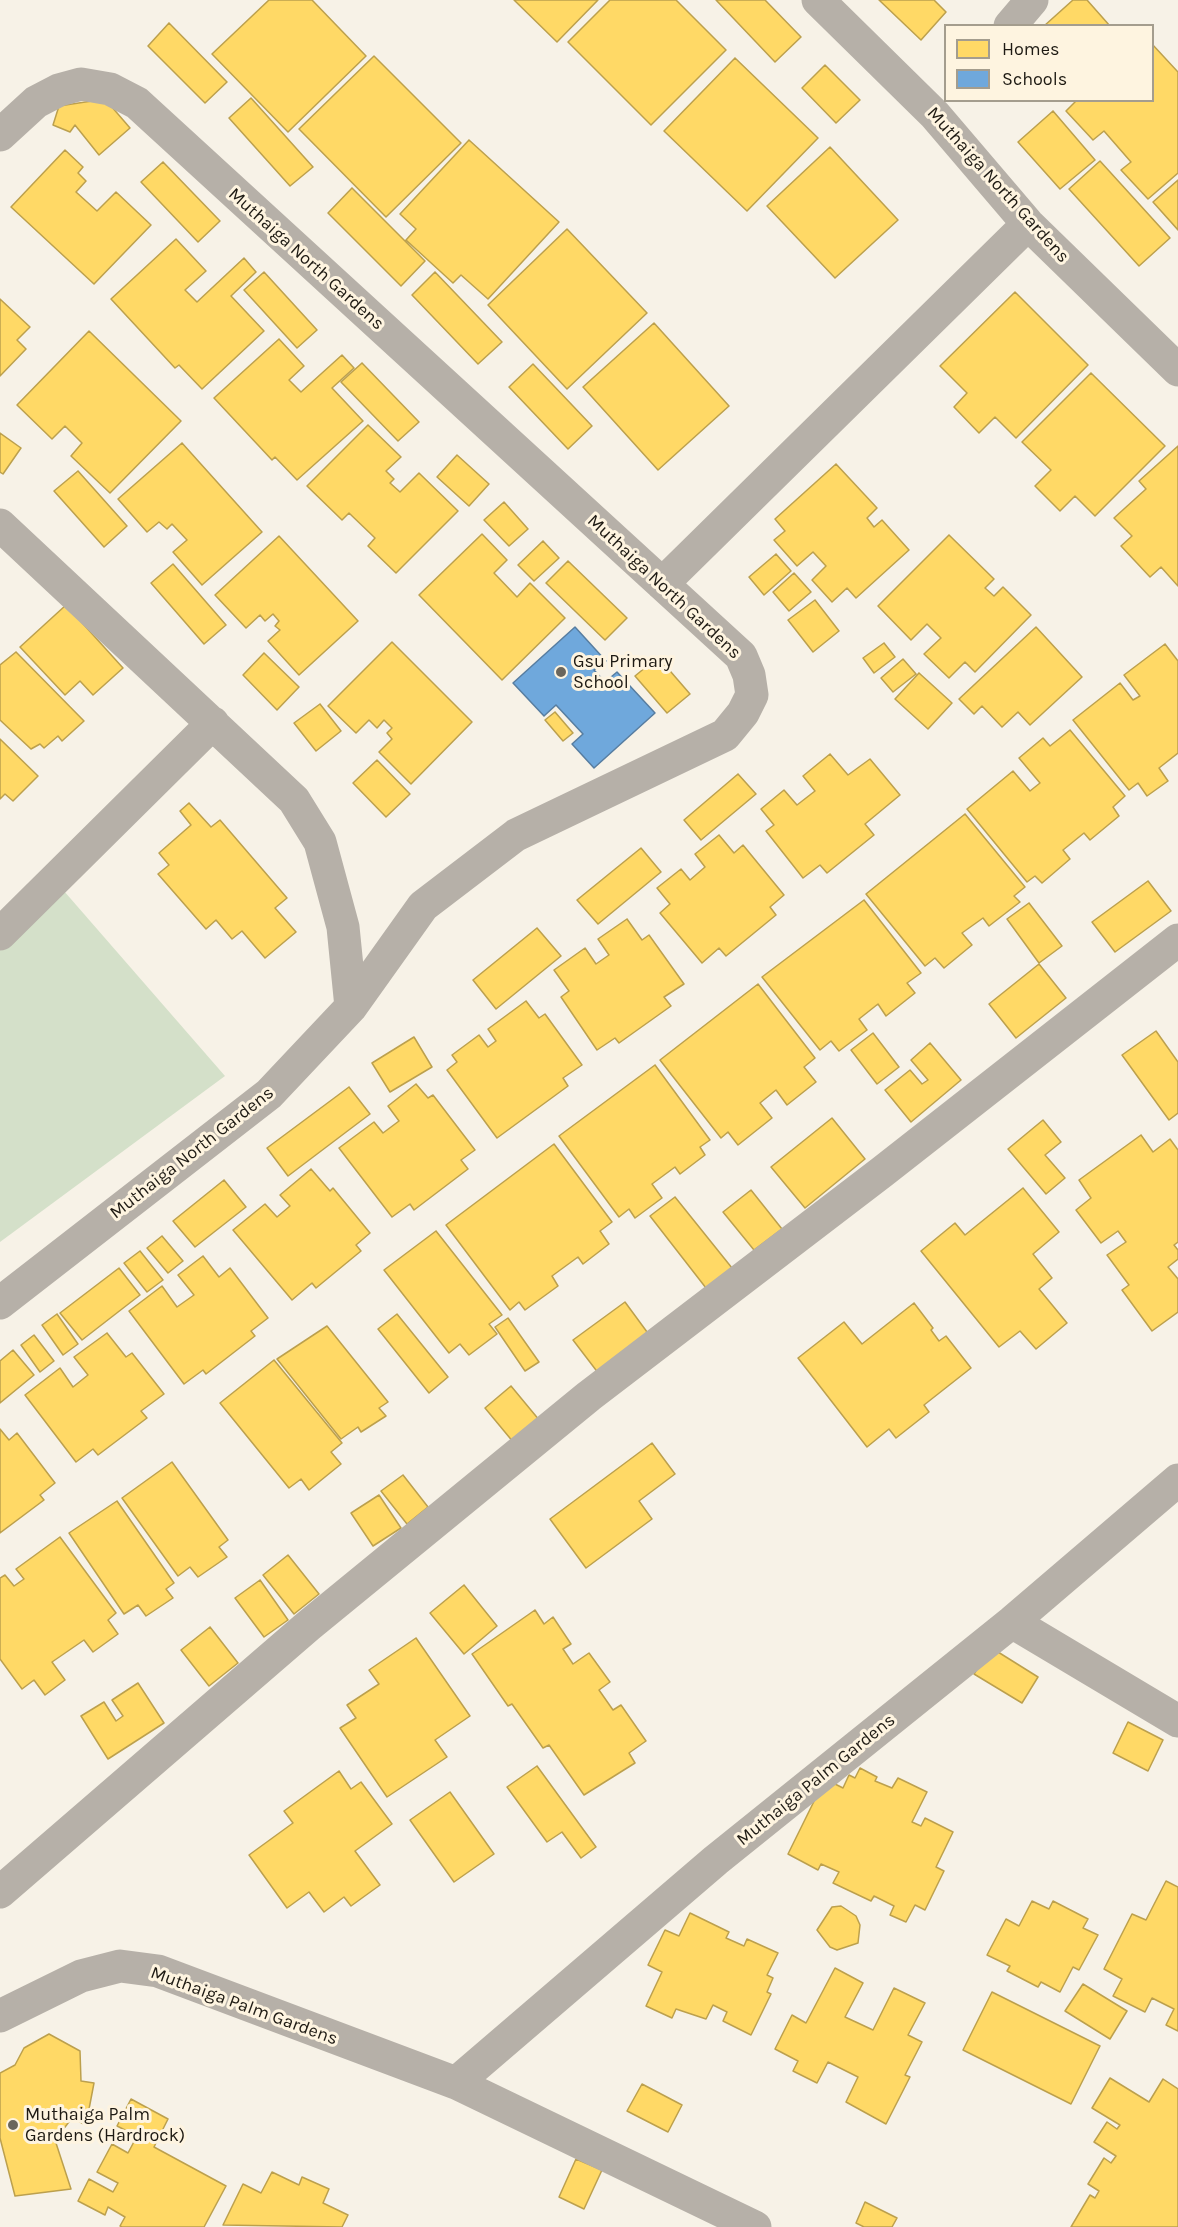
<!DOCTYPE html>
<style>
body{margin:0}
#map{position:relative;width:1178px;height:2227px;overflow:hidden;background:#f7f2e7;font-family:Karla,sans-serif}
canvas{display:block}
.legend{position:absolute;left:944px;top:24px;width:210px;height:78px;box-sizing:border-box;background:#fef4e0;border:2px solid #a49d8e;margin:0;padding:8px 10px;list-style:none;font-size:18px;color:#1e1a13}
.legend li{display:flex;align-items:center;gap:12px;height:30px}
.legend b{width:30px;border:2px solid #a49d8e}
</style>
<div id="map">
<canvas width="1178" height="2227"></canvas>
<ul class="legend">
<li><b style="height:16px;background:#ffd966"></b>Homes</li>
<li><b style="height:16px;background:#6fa8dc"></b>Schools</li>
</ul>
</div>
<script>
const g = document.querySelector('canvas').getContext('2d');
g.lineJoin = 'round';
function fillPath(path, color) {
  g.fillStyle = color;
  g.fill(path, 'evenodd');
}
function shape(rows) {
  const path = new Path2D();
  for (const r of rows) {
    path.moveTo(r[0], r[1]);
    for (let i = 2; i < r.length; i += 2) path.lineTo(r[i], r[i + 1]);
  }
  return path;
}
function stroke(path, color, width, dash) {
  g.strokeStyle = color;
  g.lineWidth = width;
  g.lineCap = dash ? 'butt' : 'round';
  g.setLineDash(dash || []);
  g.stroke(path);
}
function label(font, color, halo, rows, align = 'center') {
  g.font = font + ' Karla,sans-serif';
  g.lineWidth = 6;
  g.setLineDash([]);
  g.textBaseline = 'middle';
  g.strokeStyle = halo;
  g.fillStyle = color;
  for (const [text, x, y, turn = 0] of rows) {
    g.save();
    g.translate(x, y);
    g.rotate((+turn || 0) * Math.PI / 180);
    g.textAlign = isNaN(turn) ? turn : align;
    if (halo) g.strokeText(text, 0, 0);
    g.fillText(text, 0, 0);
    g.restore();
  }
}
const green = shape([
 [57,883,225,1076,0,1242,0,939]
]);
const homes = shape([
 [269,0,312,0,366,56,288,132,212,54,269,0],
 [514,0,598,0,557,42,514,0],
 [610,0,676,0,726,50,651,125,568,42,610,0],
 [716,0,765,0,801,37,775,62,716,0],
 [879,0,934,0,946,12,921,40,879,0],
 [1073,0,1087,0,1110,26,1044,26,1073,0],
 [169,23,227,82,205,103,148,46,169,23],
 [1152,44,1178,72,1178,173,1148,199,1121,170,1131,162,1104,131,1093,140,1066,111,1077,100,1152,100,1152,44],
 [374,56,461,143,386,217,299,129,374,56],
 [735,58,818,138,747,211,664,131,735,58],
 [825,65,860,100,836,123,802,88,825,65],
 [251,98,313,167,290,186,229,118,251,98],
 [105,99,130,128,99,155,75,125,70,132,53,125,59,106,105,99],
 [1053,111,1095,160,1060,189,1018,142,1053,111],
 [469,140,559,222,488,299,461,275,453,283,406,240,416,229,400,214,469,140],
 [830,147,898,220,835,278,767,206,830,147],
 [65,150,83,167,78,173,86,181,76,192,97,211,116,192,151,225,94,284,11,207,65,150],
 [1100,161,1170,238,1139,266,1069,189,1100,161],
 [163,162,220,221,198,242,141,182,163,162],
 [1178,180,1178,230,1153,202,1178,180],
 [352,188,425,261,401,286,328,213,352,188],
 [567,229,647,313,567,389,488,305,567,229],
 [176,239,206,271,185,290,197,302,244,258,256,272,231,296,264,331,202,389,179,365,175,368,111,299,176,239],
 [264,272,317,330,297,348,244,290,264,272],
 [435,272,502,342,478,364,412,295,435,272],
 [1015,292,1088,365,1016,438,995,417,979,433,954,407,967,393,940,366,1015,292],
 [0,299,30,327,17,340,26,349,0,376,0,299],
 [654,323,729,406,658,470,583,387,654,323],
 [89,331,181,421,110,493,71,456,82,443,65,426,52,439,17,405,89,331],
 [279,339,304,366,289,380,301,392,342,355,354,368,332,388,363,421,297,480,275,457,272,460,214,398,279,339],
 [362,363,419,422,398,441,341,382,362,363],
 [533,364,592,426,568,449,509,387,533,364],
 [1091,373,1165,446,1095,516,1075,496,1060,511,1035,486,1051,470,1022,442,1091,373],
 [368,425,401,457,386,471,394,479,390,483,400,492,419,473,458,511,396,573,368,546,375,538,349,513,342,520,307,486,368,425],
 [0,433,21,448,3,474,0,472,0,433],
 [182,443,262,532,202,585,173,552,187,540,172,524,167,529,159,522,147,532,118,499,182,443],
 [1178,446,1178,586,1161,567,1150,577,1121,546,1132,536,1114,518,1146,489,1139,481,1178,446],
 [457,455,489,484,469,506,437,477,457,455],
 [836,464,877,508,867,518,874,527,882,520,909,550,856,598,847,588,832,602,812,580,826,566,813,552,797,566,774,540,785,531,775,519,836,464],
 [78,471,127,526,104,547,54,491,78,471],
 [504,502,528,529,509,546,484,520,504,502],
 [482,534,507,560,494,573,517,597,530,583,565,618,502,680,419,595,482,534],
 [949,535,994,579,985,588,994,596,1003,587,1031,615,975,672,965,662,949,678,924,654,941,638,927,624,911,640,878,606,949,535],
 [279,536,358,621,299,675,268,641,280,630,275,626,279,621,273,614,265,621,260,615,246,628,215,595,279,536],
 [543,541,559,558,534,581,518,565,543,541],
 [776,554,791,571,764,595,749,577,776,554],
 [568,561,627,618,605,640,546,583,568,561],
 [173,564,226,625,204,644,151,583,173,564],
 [794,573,811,592,789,611,773,592,794,573],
 [815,600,839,631,813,652,788,620,815,600],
 [66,605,123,668,93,695,80,681,65,695,20,647,66,605],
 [1036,627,1082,677,1030,725,1018,712,1002,727,982,706,974,714,959,699,1036,627],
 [392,642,472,722,411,784,379,752,392,739,387,733,392,728,384,720,377,728,369,720,356,733,328,706,392,642],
 [884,643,895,657,874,673,863,658,884,643],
 [1165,644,1178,661,1178,753,1159,768,1168,781,1147,796,1138,783,1129,790,1073,720,1120,683,1133,700,1140,696,1124,675,1165,644],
 [16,652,84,721,62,741,58,736,44,748,40,744,31,749,0,720,0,665,16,652],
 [264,653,299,687,277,710,243,675,264,653],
 [658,657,690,694,667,713,635,676,658,657],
 [903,659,916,674,893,692,881,678,903,659],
 [919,673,952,703,928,729,895,699,919,673],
 [320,704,341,731,316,751,294,723,320,704],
 [555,712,573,733,563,741,545,720,555,712],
 [1070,730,1125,796,1113,807,1119,816,1090,840,1084,833,1063,850,1070,859,1042,883,1035,876,1027,882,967,809,1013,771,1030,791,1040,783,1019,758,1043,738,1050,746,1070,730],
 [0,739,38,776,13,801,5,794,0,799,0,739],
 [830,754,848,775,870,759,900,795,865,824,874,835,827,873,820,865,803,878,766,831,774,825,761,809,784,790,797,805,815,791,803,776,830,754],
 [377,760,410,794,386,817,353,783,377,760],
 [738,774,756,794,701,840,684,820,738,774],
 [189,803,211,827,220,820,287,898,275,908,296,932,265,958,242,931,232,939,216,920,206,929,158,874,169,865,159,853,191,825,180,811,189,803],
 [965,814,1025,887,1014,896,1020,902,989,926,983,918,962,933,972,945,944,968,935,958,925,966,866,894,965,814],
 [719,835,734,853,743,845,784,895,770,907,776,915,726,956,719,948,702,963,660,913,670,904,657,888,681,869,690,880,705,867,695,854,719,835],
 [641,848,661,872,598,924,577,900,641,848],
 [1148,881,1171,911,1115,952,1092,922,1148,881],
 [864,900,921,973,907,983,915,993,886,1016,878,1004,859,1019,867,1030,839,1051,831,1041,820,1050,762,977,864,900],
 [1029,903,1062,946,1039,963,1007,919,1029,903],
 [627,919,642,940,649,935,684,984,664,997,671,1006,619,1043,615,1038,597,1050,561,997,569,991,554,970,585,948,596,964,609,955,598,939,627,919],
 [537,928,561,956,496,1009,473,980,537,928],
 [1039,964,1066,998,1016,1038,989,1004,1039,964],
 [758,984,815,1058,804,1067,816,1082,787,1105,776,1090,760,1103,772,1118,738,1145,728,1132,721,1138,660,1060,758,984],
 [526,1001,539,1018,545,1014,582,1065,563,1078,568,1086,497,1138,447,1070,457,1062,452,1055,479,1035,488,1047,496,1041,488,1029,526,1001],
 [1156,1031,1178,1062,1178,1113,1169,1120,1122,1055,1156,1031],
 [873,1033,899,1067,877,1084,851,1050,873,1033],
 [414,1037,432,1067,390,1092,372,1063,414,1037],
 [930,1043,961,1080,911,1122,885,1090,910,1070,922,1084,928,1080,911,1060,930,1043],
 [655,1065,710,1140,700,1147,705,1155,680,1174,675,1167,652,1184,662,1198,635,1218,629,1209,619,1217,559,1136,655,1065],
 [416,1084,428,1098,433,1095,475,1150,461,1160,468,1169,414,1210,410,1204,392,1217,339,1148,374,1122,383,1133,399,1121,388,1106,416,1084],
 [349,1087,370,1114,288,1176,267,1148,349,1087],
 [832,1118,865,1159,805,1208,771,1167,832,1118],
 [1043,1120,1061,1142,1045,1155,1065,1178,1046,1194,1008,1149,1043,1120],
 [1141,1135,1153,1152,1170,1139,1178,1150,1178,1242,1174,1245,1178,1250,1178,1259,1168,1267,1178,1279,1178,1312,1152,1331,1122,1290,1129,1285,1107,1255,1126,1242,1118,1231,1101,1243,1076,1210,1091,1198,1079,1180,1141,1135],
 [554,1144,612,1222,600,1231,609,1244,583,1264,578,1257,552,1276,558,1286,525,1310,519,1302,510,1310,446,1225,554,1144],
 [311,1169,330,1191,333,1188,370,1233,356,1245,361,1251,316,1288,312,1283,292,1300,233,1230,265,1204,277,1217,290,1206,280,1195,311,1169],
 [224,1180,246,1207,195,1247,173,1221,224,1180],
 [1023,1188,1059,1232,1033,1254,1052,1278,1039,1289,1067,1323,1036,1349,1020,1331,999,1347,921,1251,955,1223,965,1235,1023,1188],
 [751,1190,782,1229,754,1250,723,1212,751,1190],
 [675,1197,732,1268,706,1288,650,1216,675,1197],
 [436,1231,502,1315,489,1324,497,1334,469,1355,460,1344,449,1353,384,1270,436,1231],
 [162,1236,183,1261,168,1273,147,1248,162,1236],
 [140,1251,163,1280,147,1292,124,1263,140,1251],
 [203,1256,219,1277,230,1268,268,1318,251,1331,255,1336,206,1374,203,1370,184,1384,129,1311,162,1286,177,1307,194,1295,178,1275,203,1256],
 [119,1268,140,1295,82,1340,60,1313,119,1268],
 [625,1302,650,1336,599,1374,573,1340,625,1302],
 [914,1303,933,1328,931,1330,939,1341,946,1336,971,1368,924,1405,929,1412,896,1438,889,1429,867,1447,798,1358,844,1322,862,1344,914,1303],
 [57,1314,78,1344,63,1355,42,1325,57,1314],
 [397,1314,448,1377,429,1393,378,1329,397,1314],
 [508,1318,539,1362,525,1371,495,1327,508,1318],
 [327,1326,388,1402,379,1408,386,1416,361,1432,358,1427,341,1439,277,1359,327,1326],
 [107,1333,126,1357,132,1353,164,1394,141,1411,147,1418,98,1455,93,1449,76,1462,25,1395,60,1368,73,1387,88,1375,74,1357,107,1333],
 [34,1335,54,1361,40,1372,21,1345,34,1335],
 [13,1350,34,1375,0,1403,0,1361,13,1350],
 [274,1360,342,1443,331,1452,341,1464,309,1490,301,1479,289,1488,220,1403,274,1360],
 [511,1386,540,1421,514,1443,485,1408,511,1386],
 [0,1429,9,1440,17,1433,55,1483,40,1495,44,1500,0,1533,0,1429],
 [652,1443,675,1474,639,1501,652,1519,586,1568,550,1519,652,1443],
 [172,1462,228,1540,219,1547,227,1557,198,1577,190,1567,178,1576,122,1498,172,1462],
 [403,1475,428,1507,407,1524,381,1491,403,1475],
 [379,1495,401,1528,373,1546,351,1513,379,1495],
 [117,1501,174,1583,166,1589,173,1598,146,1616,138,1605,124,1614,69,1533,117,1501],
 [60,1537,116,1613,108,1620,118,1634,93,1652,84,1640,52,1662,65,1680,45,1695,34,1680,22,1689,0,1659,0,1578,5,1575,14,1586,24,1579,16,1569,60,1537],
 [288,1555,319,1594,294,1614,263,1575,288,1555],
 [260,1580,288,1620,264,1637,235,1598,260,1580],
 [464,1585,497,1626,464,1654,430,1613,464,1585],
 [535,1610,544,1624,553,1617,571,1644,563,1649,573,1664,589,1653,610,1682,599,1690,613,1710,621,1705,646,1741,629,1753,635,1763,584,1795,549,1745,543,1748,512,1704,508,1706,472,1654,535,1610],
 [210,1627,238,1663,209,1686,181,1650,210,1627],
 [416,1638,470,1716,435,1740,447,1757,387,1797,340,1728,356,1718,347,1705,379,1684,369,1670,416,1638],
 [990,1647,1038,1677,1022,1703,974,1674,990,1647],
 [138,1683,164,1723,108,1759,81,1716,104,1702,116,1721,123,1716,112,1700,138,1683],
 [1128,1722,1163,1740,1148,1771,1113,1753,1128,1722],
 [537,1766,596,1847,581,1858,562,1832,547,1842,507,1787,537,1766],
 [860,1768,877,1777,875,1781,892,1788,898,1778,927,1792,912,1822,921,1826,925,1818,953,1832,936,1867,944,1871,925,1910,915,1905,906,1922,890,1915,894,1906,874,1896,871,1901,833,1883,839,1872,821,1864,818,1870,788,1854,825,1779,843,1788,849,1775,855,1778,860,1768],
 [339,1771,351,1789,361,1782,392,1824,355,1851,380,1885,351,1906,344,1897,324,1912,309,1892,287,1908,249,1855,293,1823,284,1811,339,1771],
 [450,1792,494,1854,454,1882,410,1820,450,1792],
 [1166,1881,1178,1887,1178,2031,1166,2025,1174,2009,1152,1998,1145,2012,1113,1996,1122,1979,1104,1969,1132,1914,1146,1920,1166,1881],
 [1032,1901,1049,1909,1053,1901,1088,1919,1083,1928,1098,1935,1079,1970,1073,1967,1060,1992,1041,1982,1038,1987,1007,1971,1010,1966,987,1955,1006,1919,1019,1926,1032,1901],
 [841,1906,856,1916,860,1925,858,1943,837,1950,830,1947,817,1930,832,1907,841,1906],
 [690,1913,729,1932,726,1938,744,1946,747,1939,778,1953,767,1975,773,1978,767,1992,771,1994,751,2035,723,2021,727,2012,713,2005,706,2019,676,2009,672,2018,646,2006,662,1972,648,1965,665,1930,679,1936,690,1913],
 [835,1968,863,1983,845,2017,873,2030,894,1988,925,2003,908,2035,922,2042,905,2075,910,2077,886,2124,846,2102,858,2077,828,2062,817,2083,793,2071,798,2061,775,2049,792,2015,806,2023,835,1968],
 [1083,1984,1127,2011,1110,2039,1065,2011,1083,1984],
 [992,1992,1100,2046,1071,2104,963,2050,992,1992],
 [49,2034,80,2051,81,2081,94,2083,86,2125,72,2118,55,2140,71,2189,15,2196,0,2138,0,2073,15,2065,24,2048,49,2034],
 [1110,2078,1149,2102,1163,2079,1178,2089,1178,2227,1071,2227,1090,2195,1095,2198,1099,2191,1088,2184,1104,2158,1111,2163,1116,2156,1094,2142,1107,2122,1117,2129,1120,2125,1092,2108,1110,2078],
 [642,2084,682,2105,668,2132,627,2111,642,2084],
 [131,2099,168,2119,154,2147,226,2186,204,2227,122,2227,120,2226,125,2217,108,2207,105,2215,78,2201,89,2179,113,2192,118,2183,97,2172,112,2144,128,2153,137,2136,117,2126,131,2099],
 [576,2159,602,2170,584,2209,559,2197,576,2159],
 [272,2172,299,2185,302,2177,329,2189,323,2203,348,2215,342,2227,223,2225,243,2184,261,2193,272,2172],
 [865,2202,897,2218,892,2227,864,2227,856,2223,865,2202]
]);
const schools = shape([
 [575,627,606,661,594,670,605,682,617,672,655,713,594,768,572,744,583,734,556,705,544,716,513,683,575,627]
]);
const minor = shape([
 [818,0,935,115,1028,224,1178,370],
 [1010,26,1032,0],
 [0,135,36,102,59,90,81,84,110,89,137,103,741,656,749,675,752,695,743,713,725,735,516,835,423,906,351,1007,269,1094,0,1303],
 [0,525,294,800,320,842,343,927,351,1007],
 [662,584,1028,224],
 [0,934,213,723],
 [1012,1622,1178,1721],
 [0,1892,308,1626,589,1396,882,1172,1178,940],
 [0,2016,81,1976,120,1966,158,1971,456,2083,755,2227],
 [456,2083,716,1860,1012,1622,1178,1480]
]);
const markers = [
 [561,672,6,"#6a665d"],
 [13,2125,6,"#6a665d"]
];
const streetNames = [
 ["Muthaiga North Gardens",998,185,48],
 ["Muthaiga North Gardens",306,259,42],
 ["Muthaiga North Gardens",664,587,43],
 ["Muthaiga North Gardens",192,1153,-38],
 ["Muthaiga Palm Gardens",816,1780,-39],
 ["Muthaiga Palm Gardens",244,2006,20]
];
const poiNames = [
 ["Gsu Primary",573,662],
 ["School",573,683],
 ["Muthaiga Palm",25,2115],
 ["Gardens (Hardrock)",25,2136]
];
fillPath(green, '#d4e0c9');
fillPath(homes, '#ffd966');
stroke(homes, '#bca04d', 1.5);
fillPath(schools, '#6fa8dc');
stroke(schools, '#577da0', 1.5);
stroke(minor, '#b6b0a8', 33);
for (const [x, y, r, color] of markers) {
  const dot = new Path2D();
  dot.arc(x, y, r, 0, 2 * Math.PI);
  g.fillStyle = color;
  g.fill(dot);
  stroke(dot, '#fef4e0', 2);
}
label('18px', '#1e1a13', '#fef4e0', streetNames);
label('18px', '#1e1a13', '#fef4e0', poiNames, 'left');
</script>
